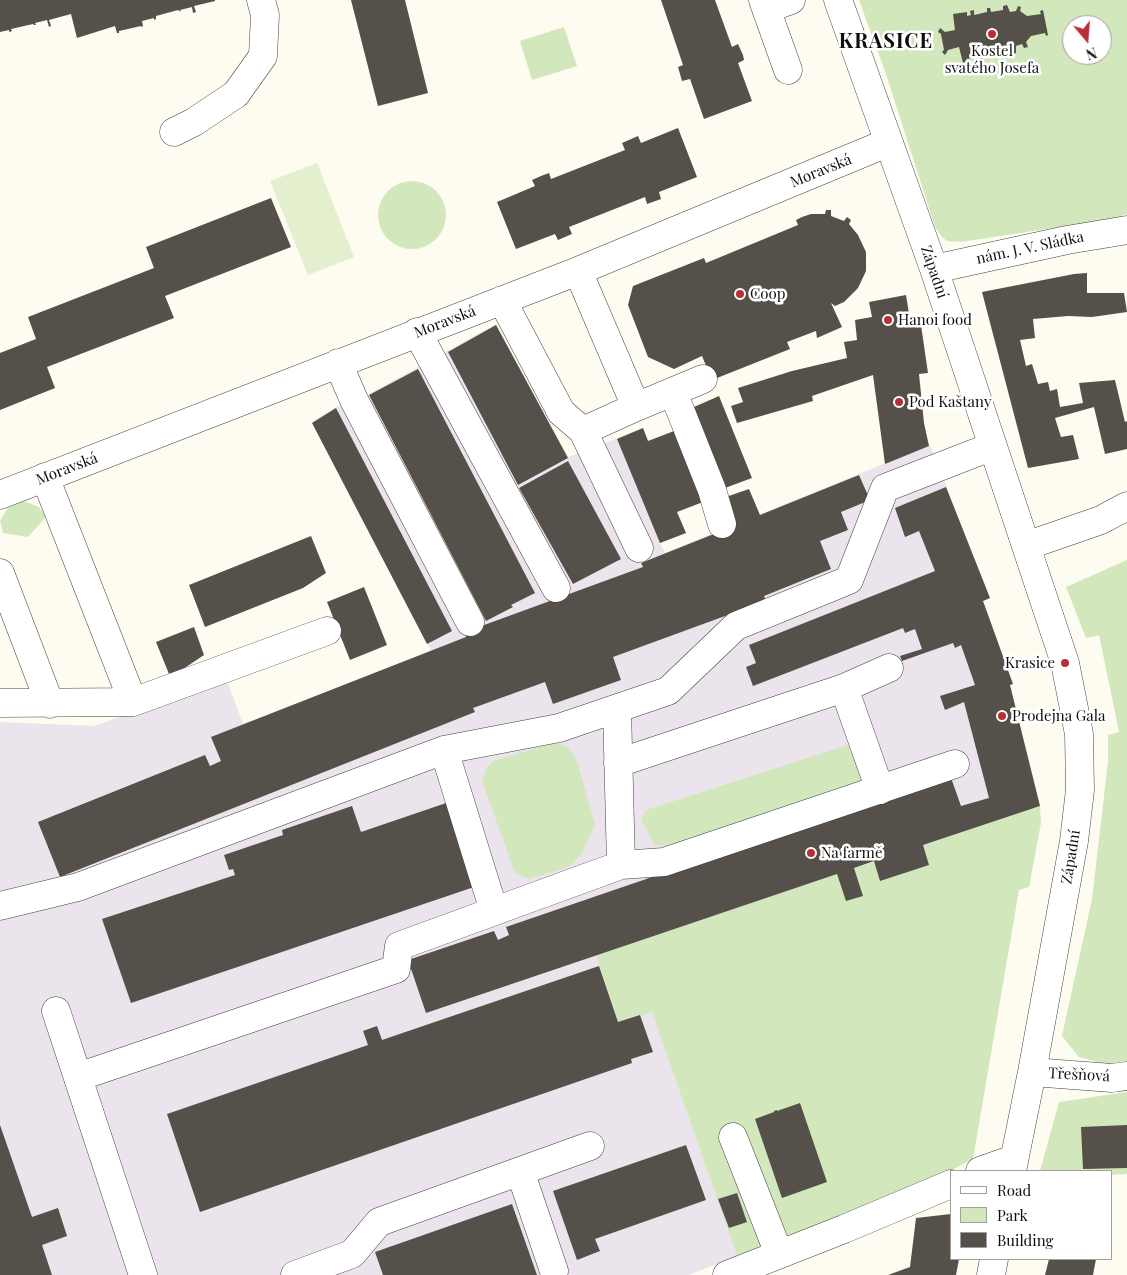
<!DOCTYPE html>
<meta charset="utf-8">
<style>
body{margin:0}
#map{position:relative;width:1127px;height:1275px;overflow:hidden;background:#fefbf1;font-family:"Playfair Display",serif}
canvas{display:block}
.legend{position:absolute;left:950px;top:1170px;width:162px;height:90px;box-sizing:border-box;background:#fff;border:1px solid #9f9f9f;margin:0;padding:6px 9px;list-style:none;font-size:15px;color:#0e0e0e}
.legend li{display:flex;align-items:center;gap:10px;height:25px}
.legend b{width:25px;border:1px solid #9f9f9f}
.north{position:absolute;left:1062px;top:15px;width:50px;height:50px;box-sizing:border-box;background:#fff;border:1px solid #9f9f9f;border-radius:50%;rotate:162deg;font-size:14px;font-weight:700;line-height:20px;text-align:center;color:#0e0e0e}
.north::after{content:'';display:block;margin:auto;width:18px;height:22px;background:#b62f37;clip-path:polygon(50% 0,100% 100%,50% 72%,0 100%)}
</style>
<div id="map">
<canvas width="1127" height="1275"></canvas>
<ul class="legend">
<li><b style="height:6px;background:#fff"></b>Road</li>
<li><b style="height:14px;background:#d3e7bc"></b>Park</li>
<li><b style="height:14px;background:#56504b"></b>Building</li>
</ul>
<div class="north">N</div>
</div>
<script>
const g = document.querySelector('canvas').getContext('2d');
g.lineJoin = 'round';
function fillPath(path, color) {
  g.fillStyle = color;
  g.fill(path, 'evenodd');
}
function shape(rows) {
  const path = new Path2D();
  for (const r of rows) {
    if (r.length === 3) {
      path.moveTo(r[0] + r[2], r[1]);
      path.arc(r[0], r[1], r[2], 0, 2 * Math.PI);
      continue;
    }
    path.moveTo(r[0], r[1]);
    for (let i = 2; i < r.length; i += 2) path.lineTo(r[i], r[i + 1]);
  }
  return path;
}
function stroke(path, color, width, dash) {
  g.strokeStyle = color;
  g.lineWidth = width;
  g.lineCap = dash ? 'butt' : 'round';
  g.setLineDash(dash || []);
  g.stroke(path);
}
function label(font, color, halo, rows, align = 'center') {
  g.font = font + ' "Playfair Display",serif';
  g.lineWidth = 5;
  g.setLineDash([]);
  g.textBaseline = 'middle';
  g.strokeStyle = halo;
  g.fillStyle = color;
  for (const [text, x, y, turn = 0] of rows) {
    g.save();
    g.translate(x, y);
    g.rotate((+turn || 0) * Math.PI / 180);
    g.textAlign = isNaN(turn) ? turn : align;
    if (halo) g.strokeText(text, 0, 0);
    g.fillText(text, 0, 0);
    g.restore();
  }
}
const industrial = shape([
 [496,324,568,457,643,428,686,533,660,543,665,553,930,445,990,598,983,601,1013,684,1010,685,1040,806,596,955,618,1022,652,1011,737,1256,689,1275,0,1275,0,722,95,726,226,678,243,724,431,651,312,422,336,407,369,394]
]);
const green = shape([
 [859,0,1127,0,1127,214,1119,217,1099,221,961,242,947,241,942,237,935,227,886,74],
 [1072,25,1102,25,1102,55,1072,55],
 [564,27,577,66,532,80,520,41],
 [412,215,34],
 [24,501,39,507,46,517,28,537,3,533,0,521,8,508],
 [1127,560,1127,1063,1111,1066,1079,1057,1062,1036,1092,899,1108,762,1108,735,1119,732,1099,635,1086,638,1066,587],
 [554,743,566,746,576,758,595,824,583,852,569,867,529,879,515,873,482,781,486,769,493,761],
 [854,743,867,775,862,782,676,846,654,845,641,819,646,810],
 [1040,806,1041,823,1029,887,1019,890,973,1159,890,1202,737,1256,652,1012,618,1022,596,955],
 [1127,1092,1127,1174,1111,1175,1111,1171,1040,1171,1059,1102]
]);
const pitch = shape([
 [317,163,354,257,308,275,270,181]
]);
const building = shape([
 [0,0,215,0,215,1,194,6,196,12,193,13,192,7,180,10,181,12,178,10,156,16,156,19,154,20,154,18,142,21,143,26,141,27,141,26,119,31,119,33,117,33,115,26,77,38,71,14,49,20,51,26,49,27,47,20,35,23,36,25,34,25,33,24,11,29,12,31,9,32,9,30,0,32],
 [351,0,405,0,428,93,378,106],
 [661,0,715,0,732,47,738,44,743,55,744,60,738,63,752,101,704,119,690,79,682,81,678,67,683,65],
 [1007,5,1010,12,1016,11,1018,6,1021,7,1020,11,1027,16,1041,14,1040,11,1043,10,1048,35,1046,36,1045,33,1031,36,1026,42,1028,47,1024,48,1022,44,1016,46,1016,53,1012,54,1012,50,999,53,1000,56,996,57,996,53,983,55,983,60,980,60,979,57,966,59,967,62,963,63,959,47,948,50,945,55,942,52,944,50,941,34,938,32,940,28,945,32,955,30,953,14,967,12,967,16,971,15,970,11,974,10,974,15,987,12,987,8,990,8,991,12,1003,10,1003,6],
 [678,128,697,177,659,192,661,199,647,204,645,197,569,227,572,234,558,240,555,234,516,249,497,202,535,186,532,180,541,176,549,173,551,179,625,150,622,143,638,136,641,143],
 [271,198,291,247,165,296,174,318,47,367,55,388,0,410,0,353,36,339,28,317,154,268,146,247],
 [826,210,831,210,831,216,844,221,847,217,851,220,849,224,858,235,866,252,866,271,858,288,844,302,835,306,831,303,842,327,817,338,816,331,787,342,790,349,712,380,702,356,674,369,648,357,628,305,633,286,704,258,706,263,798,225,796,220,802,217,811,214,825,214],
 [1087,273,1087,293,1124,293,1127,312,1092,317,1068,316,1033,319,1035,338,1020,340,1026,366,1032,364,1038,384,1048,382,1050,391,1057,389,1060,407,1083,403,1079,383,1115,380,1125,422,1127,421,1127,449,1105,454,1094,407,1055,418,1061,437,1073,435,1079,459,1028,468,982,292,1074,274],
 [906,295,911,326,921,325,928,373,919,374,924,423,929,446,885,464,873,375,812,396,813,401,737,423,731,406,743,402,738,388,792,371,847,358,844,342,857,340,855,320,872,317,869,302],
 [496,325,568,458,518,485,448,352],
 [418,369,535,593,511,605,513,607,486,621,369,395],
 [719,396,752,478,725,488,694,407],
 [336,408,452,631,427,644,312,423],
 [643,428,648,441,674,431,703,502,677,512,686,533,660,543,617,439],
 [568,461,621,559,573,584,519,488],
 [859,475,870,500,841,512,848,530,820,541,831,569,764,596,766,601,613,657,621,680,553,704,545,682,473,708,475,712,60,877,38,822,205,755,210,766,221,761,211,737,466,637,465,632,643,567,641,563,734,526,723,498,749,489,760,515],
 [946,487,990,598,983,601,1013,684,1010,685,1040,806,923,845,929,865,880,881,874,861,854,868,863,896,846,901,837,874,426,1013,408,960,494,931,498,940,509,935,506,927,950,775,961,806,989,798,964,702,945,710,940,696,975,685,961,645,955,648,953,643,902,661,900,656,922,649,915,629,905,633,903,628,753,686,746,667,756,663,749,645,935,571,919,531,905,537,895,508],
 [311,536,326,573,303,588,205,627,189,585],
 [364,587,387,645,350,660,327,602],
 [194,627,204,655,183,669,169,674,156,642],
 [452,801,480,885,131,1003,102,919,235,875,233,869,229,870,224,855,283,835,282,830,352,806,361,832],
 [599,966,618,1022,640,1015,653,1052,631,1059,632,1063,200,1212,167,1114,368,1045,363,1031,377,1026,382,1040],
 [800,1103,827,1182,782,1198,755,1119,774,1112,774,1111,777,1110,777,1111],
 [0,1125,32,1217,58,1208,67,1236,42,1245,52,1275,0,1275],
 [1127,1125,1127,1168,1083,1169,1081,1127],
 [686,1145,706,1200,595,1239,600,1251,577,1260,553,1191],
 [737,1193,747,1222,729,1228,718,1199],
 [512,1204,537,1275,383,1275,375,1252],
 [951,1214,951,1259,959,1259,956,1275,888,1275,910,1267,916,1218],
 [1049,1259,1096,1259,1093,1275,1045,1275]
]);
const minor = shape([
 [763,0,788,70],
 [838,0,934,269,1026,546,1065,663,1079,734,1080,790,1074,841,1032,1072,1012,1171],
 [766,9,791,0],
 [174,132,194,122,236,94,263,56,265,15,261,0],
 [934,269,1067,240,1127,230],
 [578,271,636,407,583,431],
 [502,300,561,412,583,431,639,548],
 [417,332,556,588],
 [338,363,354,400,470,622],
 [673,392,712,490,722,524],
 [636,407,703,379],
 [45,477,133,702],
 [0,495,578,271,887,143],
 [1026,546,1101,520,1127,506],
 [0,573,50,704],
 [844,688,880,790],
 [0,703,133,702,327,631],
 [444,750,494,911],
 [618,763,844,688,889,668],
 [621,865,664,862,955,764],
 [0,906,78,887,444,750,559,728,668,691,736,626,849,580,885,488,993,446],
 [56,1011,143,1275],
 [1032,1072,1112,1078,1127,1076],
 [78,1077,396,969,399,946,621,865,617,709],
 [733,1137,779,1254],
 [520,1171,554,1271],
 [980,1171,1014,1159],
 [295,1275,352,1254,379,1222,590,1146],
 [727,1275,844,1229,951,1184],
 [991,1275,994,1259]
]);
const markers = [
 [992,34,5,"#b62f37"],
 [740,294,5,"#b62f37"],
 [888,320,5,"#b62f37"],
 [899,402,5,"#b62f37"],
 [1065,663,5,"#b62f37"],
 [1002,716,5,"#b62f37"],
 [811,853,5,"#b62f37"]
];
const poiNames = [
 ["Kostel",992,51,"center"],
 ["svatého Josefa",992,68,"center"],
 ["Coop",750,294],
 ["Hanoi food",898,320],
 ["Pod Kaštany",909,402],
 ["Krasice",1055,663,"right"],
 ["Prodejna Gala",1012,716],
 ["Na farmě",821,853]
];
const streetNames = [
 ["Moravská",821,171,-22],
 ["nám. J. V. Sládka",1030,248,-12],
 ["Západní",934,272,71],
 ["Moravská",445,322,-21],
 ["Moravská",67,469,-21],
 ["Západní",1071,857,-81],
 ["Třešňová",1079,1075,3]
];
const districtNames = [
 ["KRASICE",886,42]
];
fillPath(industrial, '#ebe4ec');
fillPath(green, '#d3e7bc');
fillPath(pitch, '#e3efcd');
fillPath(building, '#56504b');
stroke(minor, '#414141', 29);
stroke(minor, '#fff', 28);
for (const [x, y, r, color] of markers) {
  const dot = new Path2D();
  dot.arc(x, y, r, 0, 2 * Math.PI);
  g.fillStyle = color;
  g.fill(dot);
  stroke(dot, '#fff', 2);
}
label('15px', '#0e0e0e', '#fff', poiNames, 'left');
label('15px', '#0e0e0e', '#fff', streetNames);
g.letterSpacing = '1px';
label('bold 20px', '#0e0e0e', '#fff', districtNames);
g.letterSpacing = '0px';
</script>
